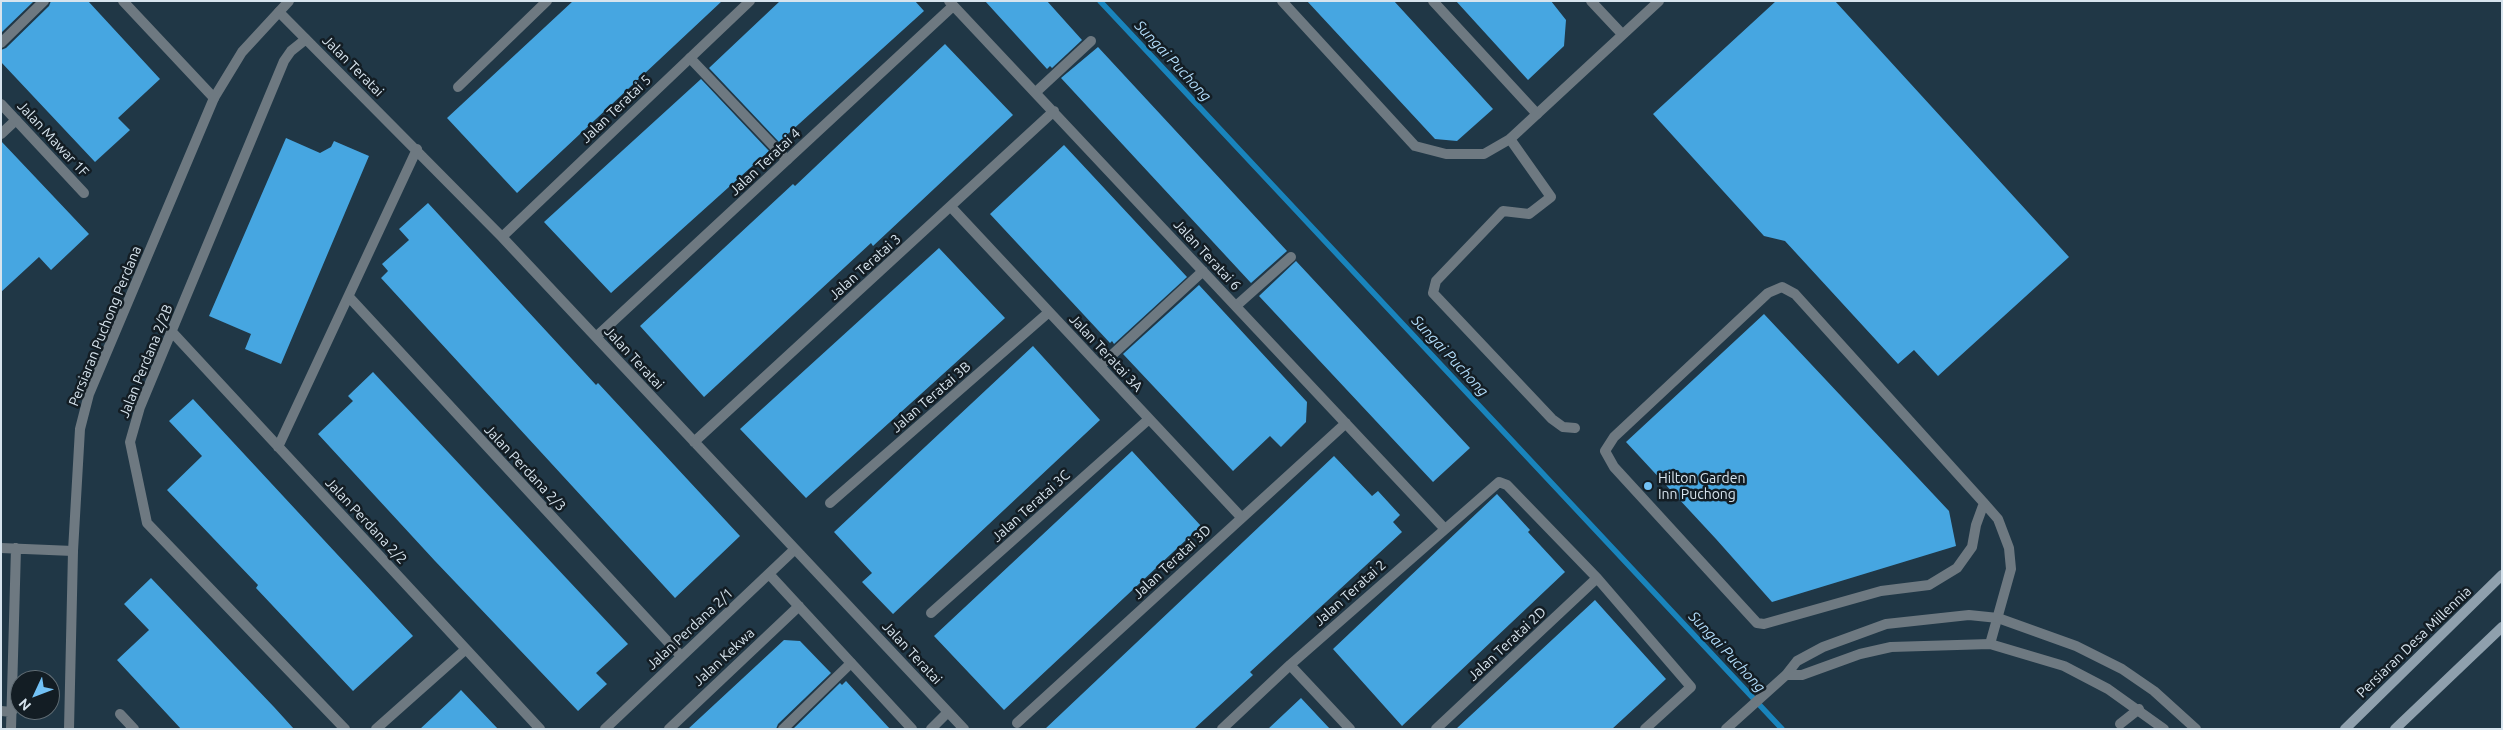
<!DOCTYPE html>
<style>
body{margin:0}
#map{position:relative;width:2503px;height:730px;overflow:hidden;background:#203746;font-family:Ubuntu,sans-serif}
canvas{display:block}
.frame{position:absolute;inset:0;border:2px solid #d7e4ee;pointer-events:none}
.north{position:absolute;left:10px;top:670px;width:50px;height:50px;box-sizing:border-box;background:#131d24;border:1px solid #616d75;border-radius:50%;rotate:227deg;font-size:14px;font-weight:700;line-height:20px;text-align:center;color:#d7e4ee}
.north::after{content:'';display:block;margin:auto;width:18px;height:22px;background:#72c1f5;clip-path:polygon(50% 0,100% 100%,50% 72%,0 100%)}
</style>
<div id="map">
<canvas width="2503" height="730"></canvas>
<div class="frame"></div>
<div class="north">N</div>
</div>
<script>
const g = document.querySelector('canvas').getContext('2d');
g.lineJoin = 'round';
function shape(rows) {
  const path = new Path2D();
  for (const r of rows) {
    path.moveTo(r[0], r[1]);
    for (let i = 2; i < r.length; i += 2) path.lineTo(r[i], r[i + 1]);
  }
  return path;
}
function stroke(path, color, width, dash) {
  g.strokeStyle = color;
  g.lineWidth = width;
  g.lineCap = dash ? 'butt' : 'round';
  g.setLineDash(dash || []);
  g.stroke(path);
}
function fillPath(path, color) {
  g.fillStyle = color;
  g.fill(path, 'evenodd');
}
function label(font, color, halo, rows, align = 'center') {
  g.font = font + ' Ubuntu,sans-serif';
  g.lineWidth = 5;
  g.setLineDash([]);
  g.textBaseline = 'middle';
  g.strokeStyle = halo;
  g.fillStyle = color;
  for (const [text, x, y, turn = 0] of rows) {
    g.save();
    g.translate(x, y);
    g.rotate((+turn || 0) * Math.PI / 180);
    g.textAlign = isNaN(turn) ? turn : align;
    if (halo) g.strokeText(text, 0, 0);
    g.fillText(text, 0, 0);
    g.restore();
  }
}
const stream = shape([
 [1100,1,1782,729]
]);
const building = shape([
 [1,1,34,1,1,33],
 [51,1,88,1,160,79,118,118,130,130,95,162,1,62,1,50,6,48,49,6],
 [573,1,722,1,517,193,447,118],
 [780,1,915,1,924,11,779,142,709,68],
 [985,1,1047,1,1082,40,1052,68,1050,66,1047,69],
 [1307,1,1394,1,1493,109,1457,141,1435,139],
 [1456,1,1551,1,1566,20,1564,46,1528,80],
 [1776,1,1835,1,2069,257,1938,376,1914,350,1898,364,1785,241,1764,236,1653,114],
 [945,44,1013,115,873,246,871,243,704,397,640,326,793,184,795,186],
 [1098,47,1287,251,1251,283,1061,78],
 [701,79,769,151,611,293,544,222],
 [286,138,320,153,331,147,334,141,369,156,281,364,245,349,251,334,209,316],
 [1,141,89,234,51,270,39,257,1,292],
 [1064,145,1187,277,1114,344,1112,341,1110,343,990,214],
 [428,203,596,385,598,383,740,536,675,598,381,278,388,271,382,264,409,240,399,229],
 [939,248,1005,318,806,498,740,429],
 [1296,261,1470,448,1433,482,1259,296],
 [1199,285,1307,402,1306,422,1281,447,1270,436,1233,471,1123,354],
 [1764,314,1949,511,1956,546,1772,602,1716,539,1626,442],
 [1033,346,1100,420,893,614,862,582,872,573,834,532],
 [373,372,628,644,596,673,607,684,578,711,435,561,318,434,353,401,348,396],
 [193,399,413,636,353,691,256,588,258,585,167,490,202,456,169,421],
 [1132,451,1201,526,1004,710,934,636],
 [1334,456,1372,496,1378,491,1400,515,1393,522,1402,532,1250,672,1253,675,1194,729,1045,729],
 [1497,494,1530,530,1528,532,1565,572,1402,726,1333,649],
 [151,578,274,707,294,729,181,729,117,660,149,630,124,604],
 [1595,600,1666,679,1637,706,1612,729,1456,729],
 [784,640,800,641,831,673,778,724,776,729,688,729],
 [846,681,890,729,793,729,840,683,842,685],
 [461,690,498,729,420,729,450,701],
 [1301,698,1330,729,1268,729]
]);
const service = shape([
 [1433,1,1537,114],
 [690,58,787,160],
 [1036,92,1091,41],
 [1,134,16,120],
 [1510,139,1551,197,1529,214,1503,211,1436,281,1433,293,1552,419,1563,427,1575,428],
 [1236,306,1291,257],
 [1984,503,1976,525,1972,547,1957,568,1929,585,1881,591,1764,624,1757,623,1614,467,1605,451,1614,437,1768,293,1782,287,1795,294,1984,503,1998,519,2009,548,2011,569,1990,644],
 [2120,724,2139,709],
 [783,729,851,663]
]);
const minor = shape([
 [123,1,214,98],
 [949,1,1444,528],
 [1282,1,1415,146,1446,154,1484,154,1510,139,1659,1],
 [1591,1,1622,34],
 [279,12,502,237,964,729],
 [306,39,291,51,284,61,140,407,130,442,147,523,345,729],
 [1,43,44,1],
 [458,87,547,1],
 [1,104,84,193],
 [951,207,1241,517],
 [502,237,750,1],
 [349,297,681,656],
 [172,332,540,729],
 [596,337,953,6],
 [1100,366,1203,271],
 [694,442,1054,111],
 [278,447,417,149],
 [830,503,1049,312],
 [1,548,73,551],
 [769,574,912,729],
 [931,613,1149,419],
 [1290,665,1350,729],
 [1,711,12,712],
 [120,714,134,729],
 [1017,723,1346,423],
 [11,729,16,548],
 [376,729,466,649],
 [605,729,795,549],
 [669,729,799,606],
 [931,729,948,712],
 [1222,729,1290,665,1499,482,1507,485,1597,578,1691,687,1645,729],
 [1436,729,1597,578]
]);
const tertiary = shape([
 [1786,675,1802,675,1860,654,1891,647,1990,644,2064,666,2108,689,2164,729],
 [69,729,73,551,80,429,89,394,214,98,242,52,289,1],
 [1726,729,1786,675,1797,661,1823,647,1886,624,1969,615,1998,618,2076,646,2122,669,2154,691,2196,729]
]);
const secondary = shape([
 [2345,729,2502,575],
 [2395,729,2502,627]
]);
const markers = [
 [1648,486,5,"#72c1f5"]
];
const streetNames = [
 ["Jalan Teratai",353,66,45],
 ["Jalan Teratai 5",616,109,-44],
 ["Jalan Mawar 1F",53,139,47],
 ["Jalan Teratai 4",765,162,-43],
 ["Jalan Teratai 6",1207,255,47],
 ["Jalan Teratai 3",865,267,-42],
 ["Persiaran Puchong Perdana",105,326,-68],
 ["Jalan Teratai 3A",1106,353,47],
 ["Jalan Teratai",634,358,47],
 ["Jalan Perdana 2/2B",146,361,-68],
 ["Jalan Teratai 3B",931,397,-41],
 ["Jalan Perdana 2/3",525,468,47],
 ["Jalan Teratai 3C",1031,506,-42],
 ["Jalan Perdana 2/2",366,521,47],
 ["Jalan Teratai 3D",1172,562,-43],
 ["Jalan Teratai 2",1350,593,-42],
 ["Jalan Perdana 2/1",690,629,-43],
 ["Persiaran Desa Millennia",2414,642,-44],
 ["Jalan Teratai 2D",1507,644,-43],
 ["Jalan Teratai",912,653,47],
 ["Jalan Kekwa",724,657,-43]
];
const poiNames = [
 ["Hilton Garden",1658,478],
 ["Inn Puchong",1658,494]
];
const waterNames = [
 ["Sungai Puchong",1173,61,47],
 ["Sungai Puchong",1450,356,47],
 ["Sungai Puchong",1727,652,47]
];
stroke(stream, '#1984bc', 5.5);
fillPath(building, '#46a6e1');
stroke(service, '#6e7981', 10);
stroke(minor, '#6e7981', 10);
stroke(tertiary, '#6e7981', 10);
stroke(secondary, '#8fa0ad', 10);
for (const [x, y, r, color] of markers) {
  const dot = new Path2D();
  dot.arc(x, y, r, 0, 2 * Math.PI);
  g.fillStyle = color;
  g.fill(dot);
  stroke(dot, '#131d24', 2);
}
label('14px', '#d7e4ee', '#131d24', streetNames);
label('14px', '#d7e4ee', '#131d24', poiNames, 'left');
label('italic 15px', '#b1dcfa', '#131d24', waterNames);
</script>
